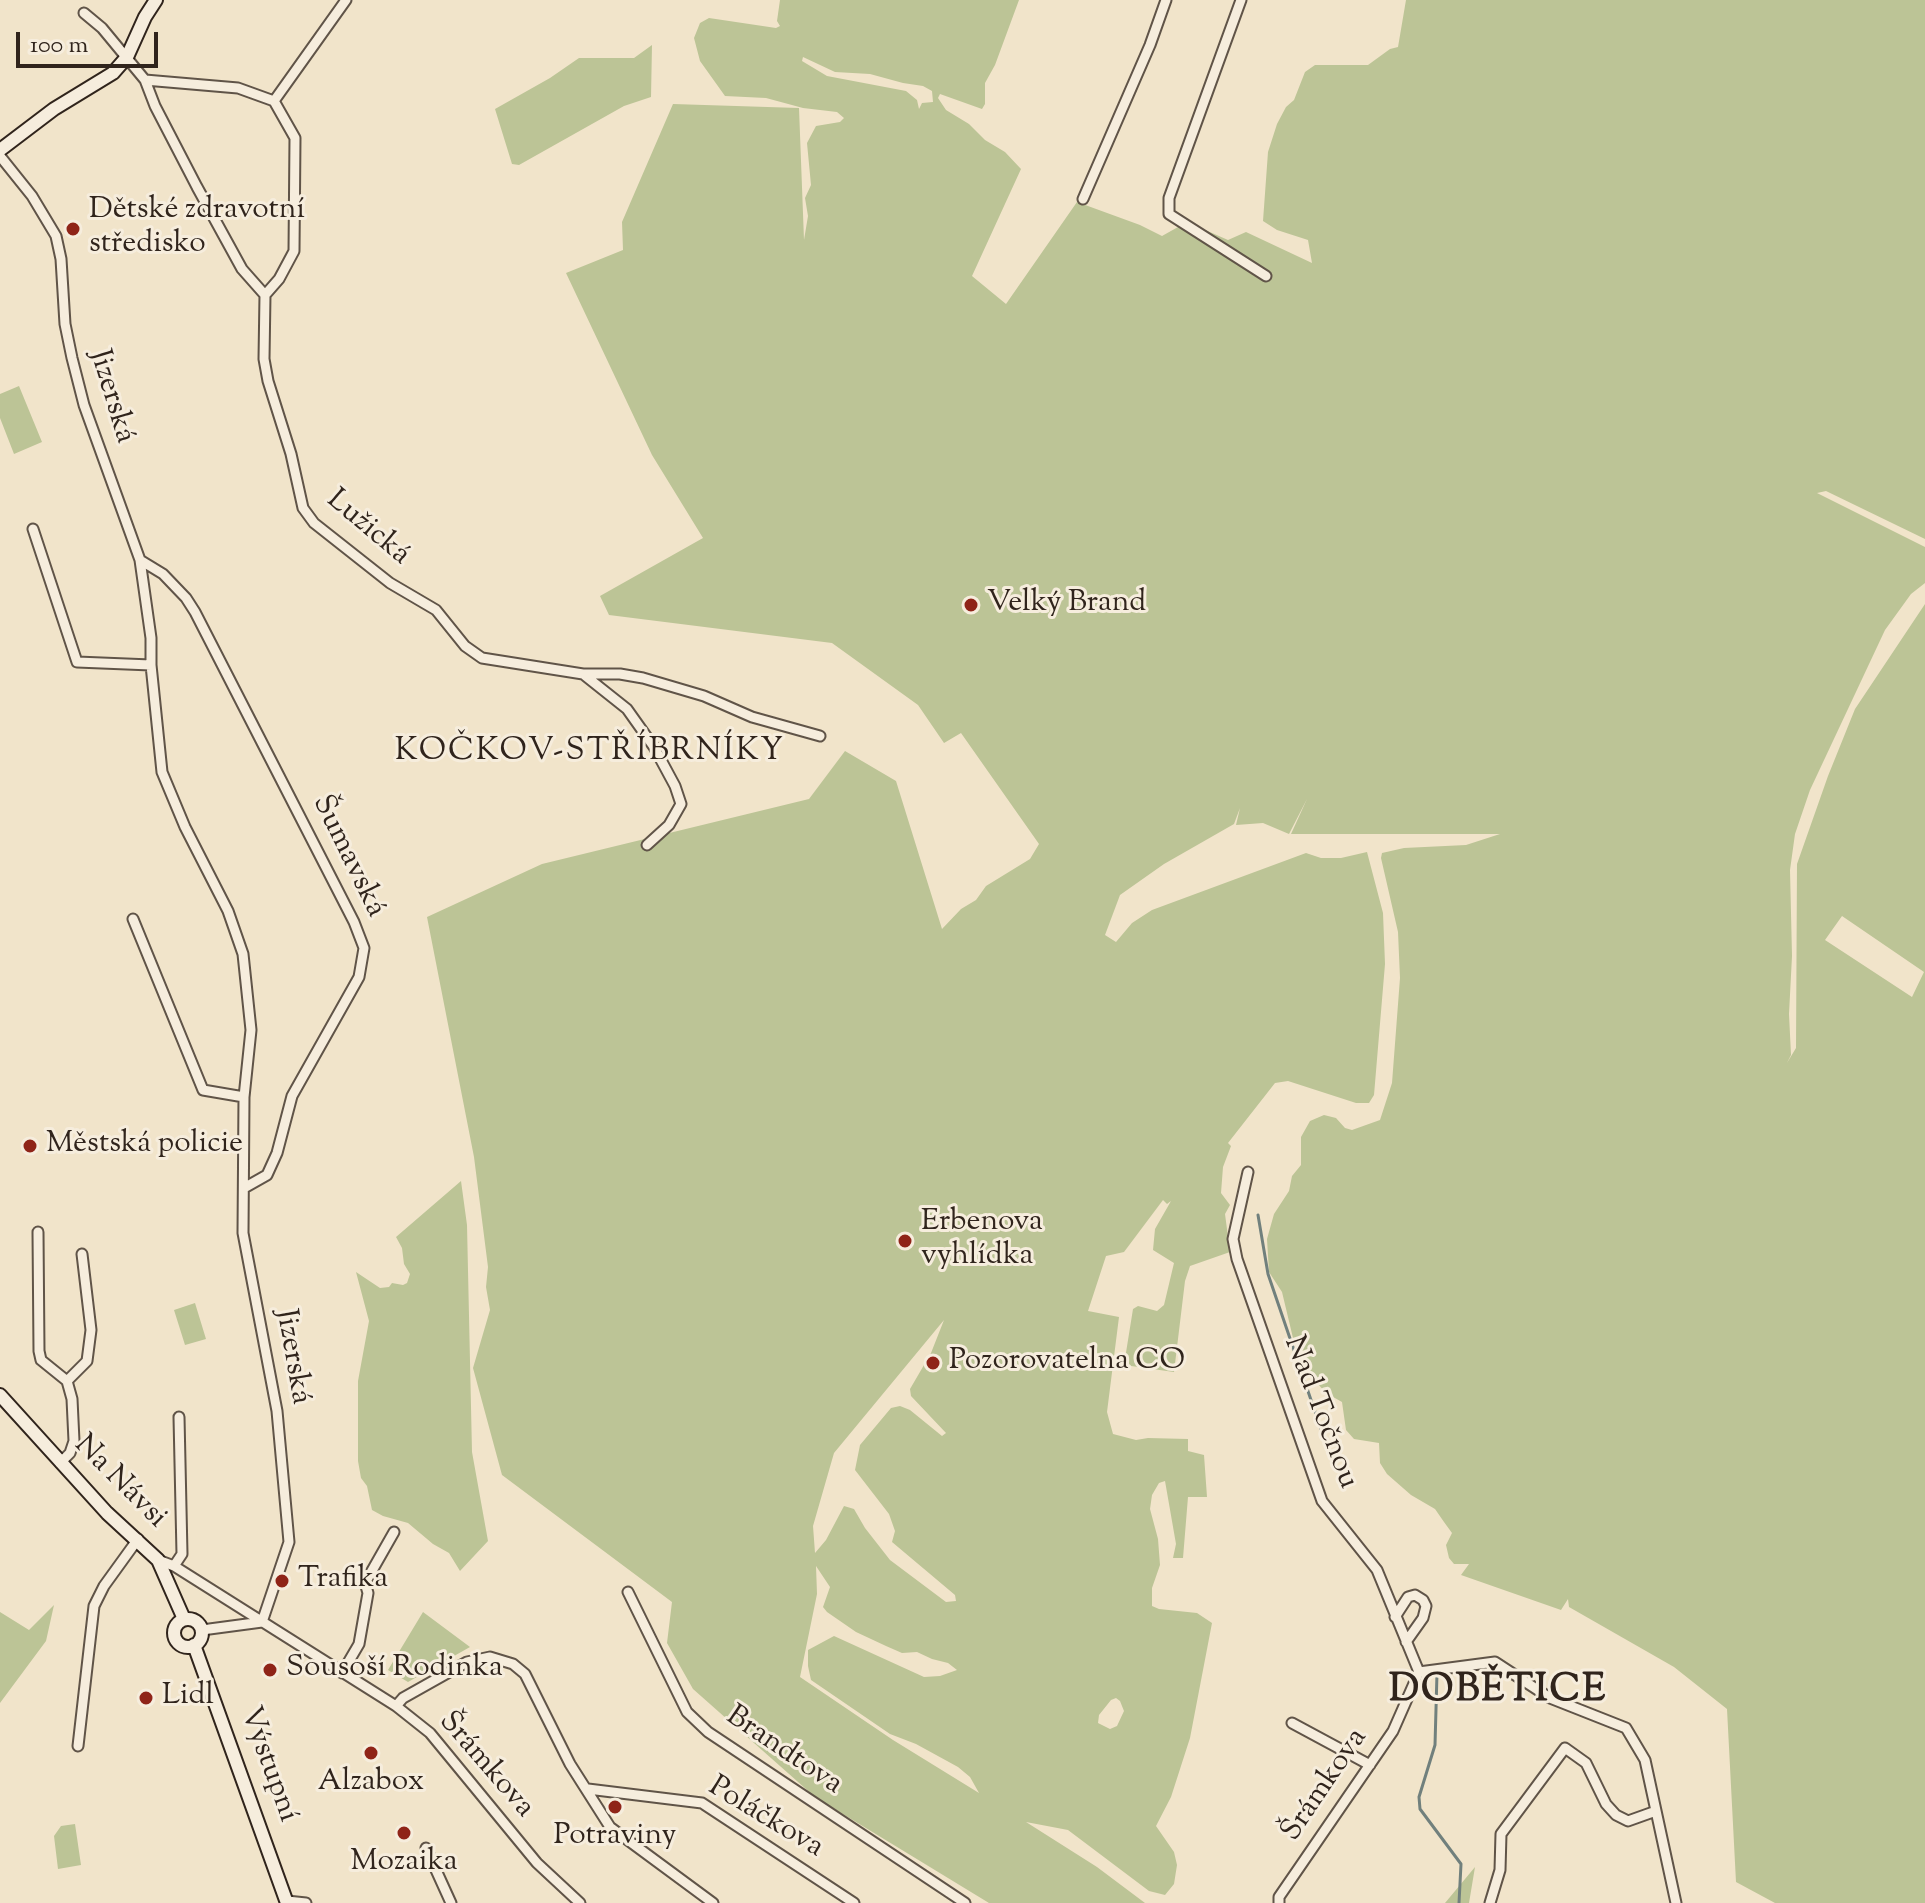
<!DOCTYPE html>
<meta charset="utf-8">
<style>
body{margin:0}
#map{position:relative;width:1925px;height:1903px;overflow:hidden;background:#f1e4ca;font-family:"Sorts Mill Goudy",serif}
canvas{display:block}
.scale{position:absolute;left:16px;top:32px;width:142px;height:36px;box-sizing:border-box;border:4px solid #30241c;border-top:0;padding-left:10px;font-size:24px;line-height:28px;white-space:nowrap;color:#30241c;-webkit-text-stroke:6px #f6eddd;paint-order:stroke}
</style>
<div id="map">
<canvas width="1925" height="1903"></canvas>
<div class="scale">100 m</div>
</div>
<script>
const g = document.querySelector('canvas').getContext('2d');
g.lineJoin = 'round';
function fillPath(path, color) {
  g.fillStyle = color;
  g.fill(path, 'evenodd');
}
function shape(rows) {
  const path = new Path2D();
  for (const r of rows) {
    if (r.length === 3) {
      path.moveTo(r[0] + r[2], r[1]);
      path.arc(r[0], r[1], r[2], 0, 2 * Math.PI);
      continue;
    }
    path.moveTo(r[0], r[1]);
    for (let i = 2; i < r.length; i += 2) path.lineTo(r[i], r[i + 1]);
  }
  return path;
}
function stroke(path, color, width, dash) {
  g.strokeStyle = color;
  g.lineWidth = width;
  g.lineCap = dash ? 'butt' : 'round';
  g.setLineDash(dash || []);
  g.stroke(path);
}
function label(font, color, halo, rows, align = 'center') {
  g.font = font + ' "Sorts Mill Goudy",serif';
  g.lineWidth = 6;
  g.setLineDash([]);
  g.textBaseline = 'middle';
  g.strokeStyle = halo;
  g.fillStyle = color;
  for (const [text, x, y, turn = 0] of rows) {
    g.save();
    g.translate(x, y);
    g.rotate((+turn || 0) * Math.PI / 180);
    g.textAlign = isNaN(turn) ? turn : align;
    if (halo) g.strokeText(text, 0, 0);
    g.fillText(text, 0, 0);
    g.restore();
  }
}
const green = shape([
 [780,0,1019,0,995,65,985,83,985,104,982,109,940,94,938,98,946,110,969,124,985,140,1005,152,1021,169,972,276,1006,304,1077,202,1140,225,1162,236,1187,222,1228,240,1246,232,1312,263,1308,240,1277,230,1263,221,1268,152,1277,124,1286,107,1294,100,1305,72,1315,65,1368,65,1390,49,1398,47,1406,0,1925,0,1925,539,1826,491,1817,493,1925,547,1925,583,1911,594,1885,630,1810,790,1795,834,1790,870,1792,956,1789,1014,1791,1055,1787,1063,1796,1048,1797,864,1828,776,1855,709,1925,604,1925,1903,1775,1903,1736,1882,1727,1709,1674,1667,1569,1607,1568,1599,1561,1610,1461,1575,1469,1564,1454,1564,1449,1558,1446,1545,1452,1533,1444,1522,1435,1509,1411,1495,1387,1474,1380,1463,1379,1443,1354,1439,1346,1430,1342,1402,1326,1393,1317,1383,1304,1363,1293,1338,1282,1292,1269,1272,1267,1239,1274,1214,1289,1191,1292,1176,1301,1165,1301,1137,1310,1121,1324,1115,1336,1118,1345,1128,1352,1130,1380,1120,1392,1083,1400,978,1398,932,1381,858,1382,853,1404,848,1466,845,1500,834,1291,834,1307,799,1289,834,1263,823,1236,825,1240,808,1234,824,1164,864,1120,895,1105,935,1116,942,1132,923,1152,910,1306,853,1321,858,1341,858,1367,852,1383,913,1385,964,1374,1095,1369,1103,1356,1103,1288,1081,1275,1083,1228,1143,1231,1146,1223,1167,1221,1193,1230,1205,1225,1214,1230,1252,1190,1266,1185,1281,1174,1372,1124,1365,1133,1309,1138,1306,1157,1311,1164,1305,1174,1263,1153,1250,1155,1229,1171,1201,1167,1204,1163,1200,1124,1252,1106,1256,1088,1311,1119,1317,1107,1412,1113,1434,1136,1440,1148,1438,1188,1439,1188,1451,1204,1455,1207,1497,1188,1497,1183,1558,1173,1558,1176,1544,1165,1481,1159,1483,1152,1495,1150,1509,1158,1539,1160,1565,1152,1588,1152,1606,1159,1609,1197,1613,1212,1623,1190,1738,1171,1797,1156,1826,1174,1852,1177,1865,1174,1884,1165,1895,1149,1891,1068,1830,1026,1822,1097,1867,1145,1903,989,1903,815,1797,693,1689,667,1643,672,1602,502,1475,473,1368,490,1310,486,1287,488,1267,474,1157,427,917,542,864,809,799,845,751,896,781,942,929,961,909,976,900,986,886,1030,859,1039,844,961,733,944,743,918,705,832,643,609,615,600,596,703,538,652,455,566,273,623,250,622,222,673,104,799,108,804,240,808,216,805,198,811,185,807,143,816,126,840,122,844,118,837,112,803,108,766,98,725,96,700,61,694,38,700,23,709,18,776,28,780,26,777,21],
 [803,57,835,72,870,74,903,83,923,86,932,91,933,102,922,103,919,109,917,100,906,91,827,76,802,61],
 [1842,916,1924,972,1912,997,1825,940],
 [944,1320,931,1353,910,1389,911,1396,946,1433,942,1436,910,1410,900,1406,891,1408,860,1445,855,1470,889,1514,895,1531,892,1542,955,1595,956,1601,946,1602,890,1560,865,1528,854,1509,844,1506,826,1540,815,1553,813,1526,834,1453],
 [816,1566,830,1587,823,1607,827,1612,856,1632,886,1646,902,1653,917,1652,932,1659,948,1663,957,1670,940,1676,924,1677,834,1636,808,1650,808,1666,811,1680,890,1734,916,1744,958,1767,970,1777,979,1793,893,1740,800,1677,817,1594],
 [1116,1698,1120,1701,1124,1711,1117,1726,1110,1729,1098,1723,1099,1715,1111,1700],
 [652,45,651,97,624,106,519,165,512,164,495,109,550,78,579,58,634,58],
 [19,386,42,442,14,454,0,418,0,394],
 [461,1181,467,1225,472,1452,488,1541,460,1571,449,1553,433,1544,408,1523,383,1516,372,1510,367,1486,361,1478,358,1461,358,1381,369,1321,356,1272,380,1288,389,1287,392,1283,403,1285,407,1283,410,1274,404,1264,402,1248,396,1237],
 [195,1303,206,1339,185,1345,174,1310],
 [54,1605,46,1641,0,1703,0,1612,29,1630],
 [423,1612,470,1647,408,1682,388,1670],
 [75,1824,81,1865,58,1869,54,1836,61,1826],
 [1475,1867,1469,1903,1445,1903]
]);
const stream = shape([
 [1258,1215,1268,1274,1325,1441],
 [1437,1673,1435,1745,1419,1797,1420,1809,1461,1864,1459,1903]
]);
const street = shape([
 [1241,0,1169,198,1169,214,1266,276],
 [84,13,102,28,145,80,155,106,197,187,242,269,265,295,264,359,268,381,291,454,303,508,314,523,390,583,436,610,465,646,482,658,583,674,620,674,643,678,704,696,752,717,820,736],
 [145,80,238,88,274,101,295,138,294,251,279,279,265,295],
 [274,101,346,0],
 [0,156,32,196,56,236,61,259,65,324,72,358,84,405,140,560,151,638,151,665,162,772,185,827,228,911,243,954,251,1030,244,1097,243,1233,277,1411,289,1542,262,1622],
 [1083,199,1150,45,1166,0],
 [33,529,77,662,151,665],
 [140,560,163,574,186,598,195,612,354,922,364,948,359,977,292,1096,277,1153,267,1175,244,1188],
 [583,674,627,709,654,747,675,786,681,804,669,825,647,845],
 [133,919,203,1090,244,1097],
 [1248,1172,1233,1239,1237,1259,1322,1501,1377,1570,1419,1672],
 [38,1232,39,1351,41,1360,67,1381,72,1399,74,1441,70,1453,60,1463],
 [67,1381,87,1361,91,1330,82,1254],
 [158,1560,174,1566,396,1706,430,1733,537,1863,580,1903],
 [174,1566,182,1554,179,1417],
 [628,1592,687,1712,708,1732,965,1903],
 [1395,1617,1408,1597,1415,1595,1423,1600,1426,1606,1423,1618,1406,1642],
 [202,1630,262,1622],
 [1419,1672,1495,1662,1550,1698,1626,1728,1645,1760,1676,1903],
 [342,1673,359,1644,368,1593,365,1583,394,1532],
 [396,1706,403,1698,467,1662,490,1657,513,1664,525,1674,570,1764,610,1827,713,1903],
 [1292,1723,1370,1765],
 [78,1746,94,1606,104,1586,138,1539],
 [588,1789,702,1803,854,1903],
 [426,1848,451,1903],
 [287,1901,306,1903],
 [1279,1903,1279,1897,1393,1731,1419,1672],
 [1490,1903,1500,1870,1501,1834,1565,1748,1586,1763,1606,1804,1616,1815,1628,1821,1656,1811]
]);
const secondary = shape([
 [0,150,54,109,113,73,127,57,145,17,156,0],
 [0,1395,107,1513,158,1560,184,1619],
 [188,1633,14],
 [194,1645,287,1903]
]);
const markers = [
 [73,229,8,"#8f2418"],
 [971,605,8,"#8f2418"],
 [30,1146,8,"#8f2418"],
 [905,1241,8,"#8f2418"],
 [933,1363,8,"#8f2418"],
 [282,1581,8,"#8f2418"],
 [270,1670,8,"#8f2418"],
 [146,1698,8,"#8f2418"],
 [371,1753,8,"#8f2418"],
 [615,1807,8,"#8f2418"],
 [404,1833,8,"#8f2418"]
];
const poiNames = [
 ["Dětské zdravotní",89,212],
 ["středisko",89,246],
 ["Velký Brand",987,605],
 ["Městská policie",46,1146],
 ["Erbenova",921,1224],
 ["vyhlídka",921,1258],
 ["Pozorovatelna CO",949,1363],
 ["Trafika",298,1581],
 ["Sousoší Rodinka",286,1670],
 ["Lidl",162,1698],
 ["Alzabox",371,1784,"center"],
 ["Potraviny",615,1838,"center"],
 ["Mozaika",404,1864,"center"]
];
const streetNames = [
 ["Jizerská",110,397,73],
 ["Lužická",367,529,40],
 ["Šumavská",347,857,64],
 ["Jizerská",291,1357,80],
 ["Nad Točnou",1319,1413,69],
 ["Na Návsi",119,1483,45],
 ["Brandtova",783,1752,34],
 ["Výstupní",267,1765,70],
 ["Šrámkova",485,1766,49],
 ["Šrámkova",1326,1786,-56],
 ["Poláčkova",765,1819,31]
];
const neighbourhoodNames = [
 ["KOČKOV-STŘÍBRNÍKY",590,754]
];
const districtNames = [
 ["DOBĚTICE",1498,1694]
];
fillPath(green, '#bcc496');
stroke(stream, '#71807d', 3);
stroke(street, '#605448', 13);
stroke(secondary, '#30241c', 16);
stroke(street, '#f6eddd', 9);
stroke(secondary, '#f6eddd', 12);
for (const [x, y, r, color] of markers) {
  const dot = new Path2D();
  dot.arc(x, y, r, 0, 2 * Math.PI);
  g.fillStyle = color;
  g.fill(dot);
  stroke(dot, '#f6eddd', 3);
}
label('30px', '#30241c', '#f6eddd', poiNames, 'left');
label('30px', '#30241c', '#f6eddd', streetNames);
g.letterSpacing = '2px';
label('32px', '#30241c', '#f6eddd', neighbourhoodNames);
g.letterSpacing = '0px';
g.letterSpacing = '2px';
label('bold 38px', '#30241c', '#f6eddd', districtNames);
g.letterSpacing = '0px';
</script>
